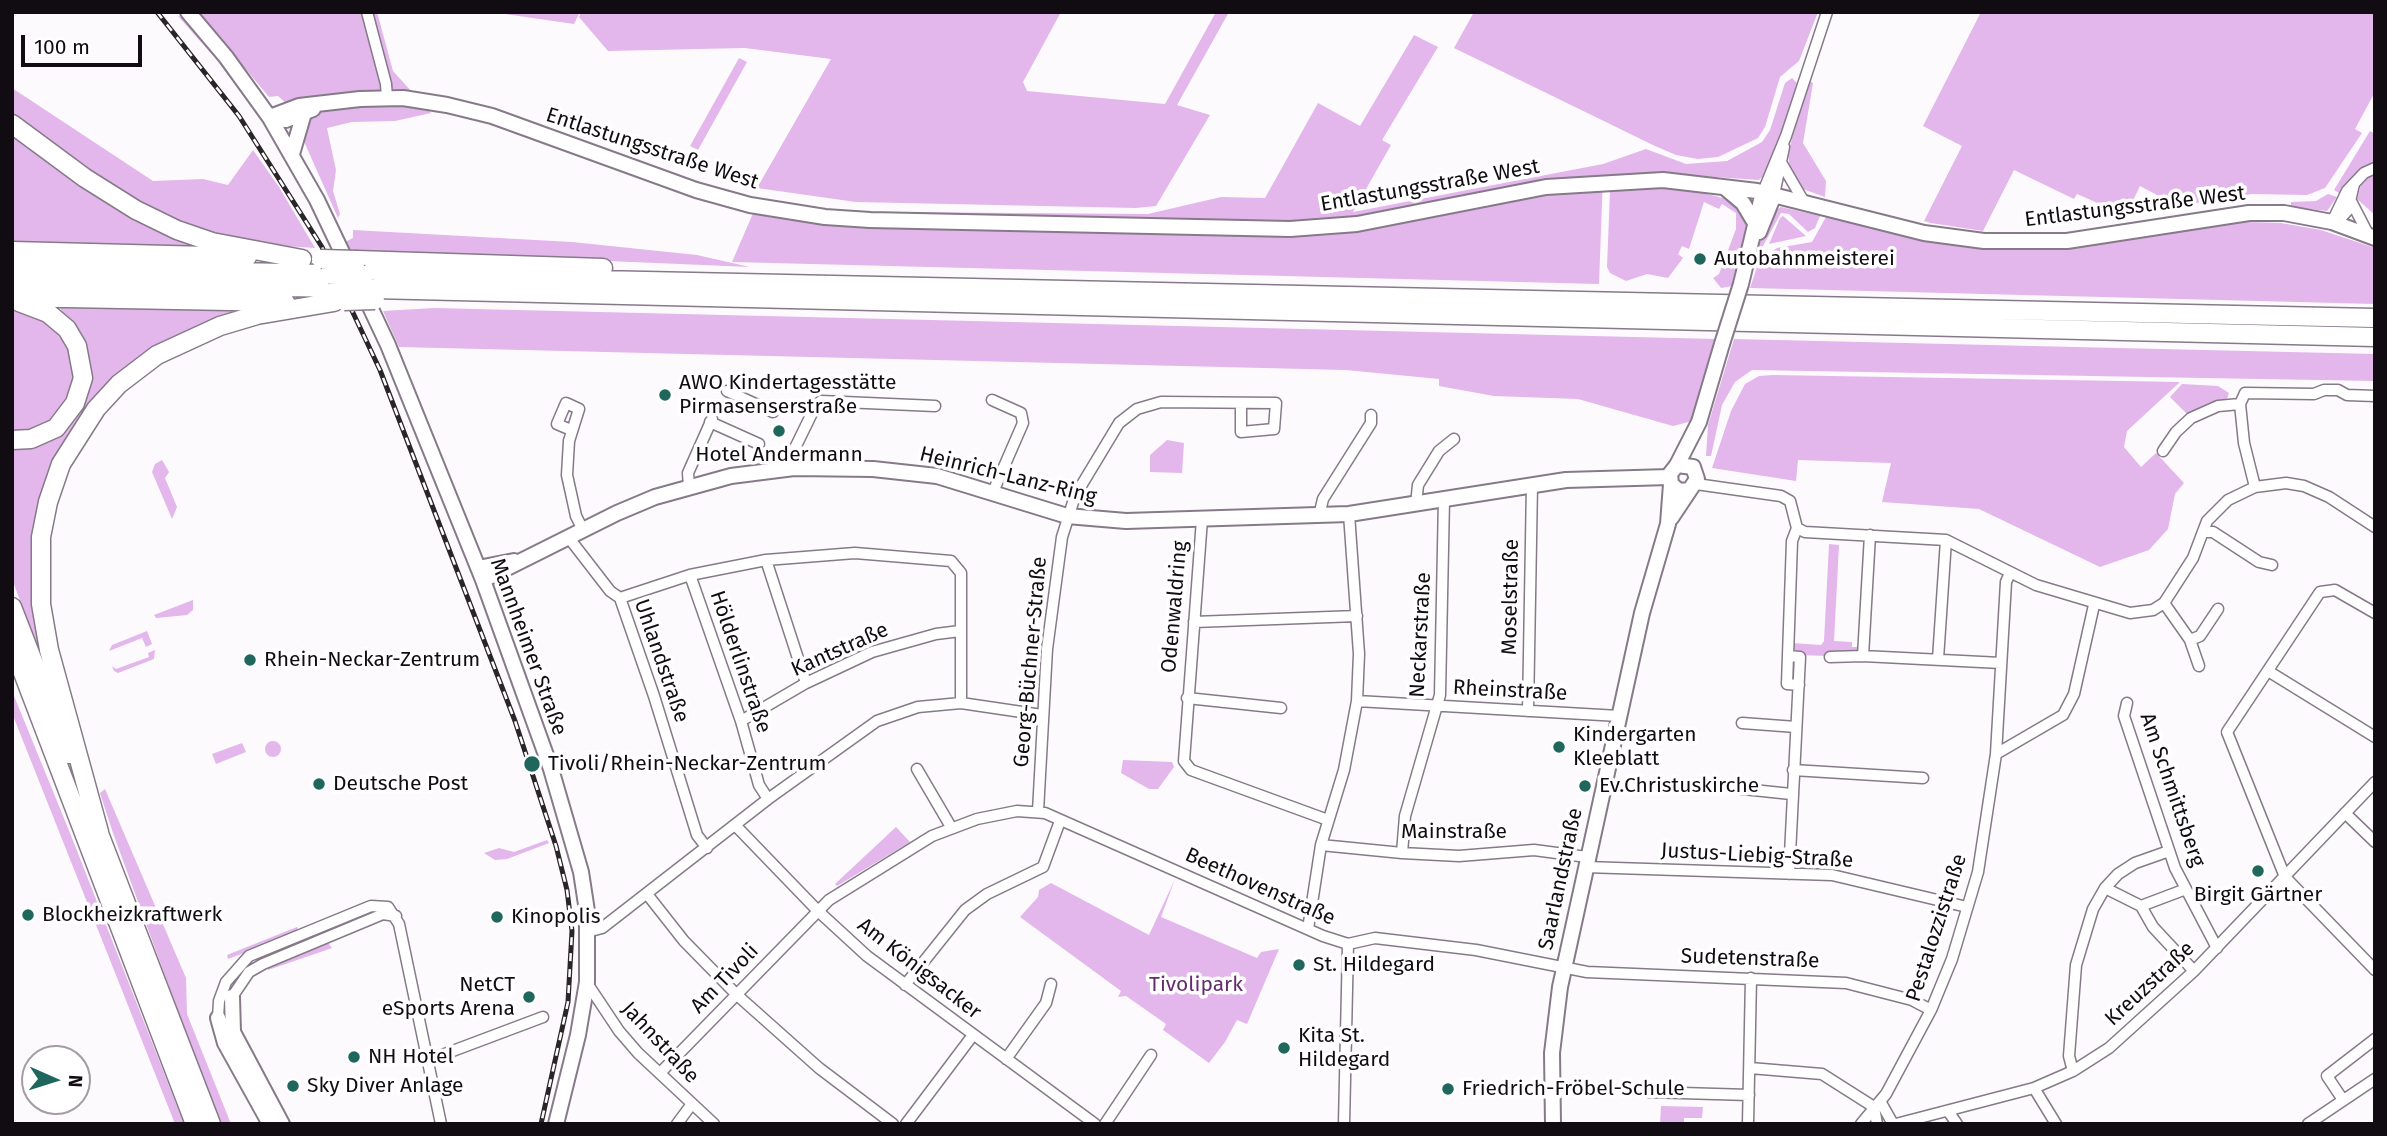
<!DOCTYPE html>
<meta charset="utf-8">
<style>
body{margin:0}
#map{position:relative;width:2387px;height:1136px;overflow:hidden;background:#fdfafe;font-family:"Fira Sans",sans-serif}
canvas{display:block}
.frame{position:absolute;inset:0;border:14px solid #110c11;pointer-events:none}
.north{position:absolute;left:21px;top:1045px;width:70px;height:70px;box-sizing:border-box;background:#fff;border:2px solid #a09ea0;border-radius:50%;rotate:93deg;font-size:19px;font-weight:700;line-height:28px;text-align:center;color:#110c11}
.north::after{content:'';display:block;margin:auto;width:24px;height:32px;background:#1f675c;clip-path:polygon(50% 0,100% 100%,50% 72%,0 100%)}
.scale{position:absolute;left:21px;top:35px;width:121px;height:32px;box-sizing:border-box;border:4px solid #110c11;border-top:0;padding-left:9px;font-size:21px;line-height:24px;white-space:nowrap;color:#110c11;-webkit-text-stroke:5px #fff;paint-order:stroke}
</style>
<div id="map">
<canvas width="2387" height="1136"></canvas>
<div class="frame"></div>
<div class="north">N</div>
<div class="scale">100 m</div>
</div>
<script>
const g = document.querySelector('canvas').getContext('2d');
g.lineJoin = 'round';
function fillPath(path, color) {
  g.fillStyle = color;
  g.fill(path, 'evenodd');
}
function shape(rows) {
  const path = new Path2D();
  for (const r of rows) {
    if (r.length === 3) {
      path.moveTo(r[0] + r[2], r[1]);
      path.arc(r[0], r[1], r[2], 0, 2 * Math.PI);
      continue;
    }
    path.moveTo(r[0], r[1]);
    for (let i = 2; i < r.length; i += 2) path.lineTo(r[i], r[i + 1]);
  }
  return path;
}
function stroke(path, color, width, dash) {
  g.strokeStyle = color;
  g.lineWidth = width;
  g.lineCap = dash ? 'butt' : 'round';
  g.setLineDash(dash || []);
  g.stroke(path);
}
function label(font, color, halo, rows, align = 'center') {
  g.font = font + ' "Fira Sans",sans-serif';
  g.lineWidth = 7;
  g.setLineDash([]);
  g.textBaseline = 'middle';
  g.strokeStyle = halo;
  g.fillStyle = color;
  for (const [text, x, y, turn = 0] of rows) {
    g.save();
    g.translate(x, y);
    g.rotate((+turn || 0) * Math.PI / 180);
    g.textAlign = isNaN(turn) ? turn : align;
    if (halo) g.strokeText(text, 0, 0);
    g.fillText(text, 0, 0);
    g.restore();
  }
}
const green = shape([
 [198,12,377,12,393,71,431,113,395,121,352,122,327,128,336,170,333,191,340,214,338,218,302,137,307,120,316,113,314,99,286,103,278,96,269,97],
 [491,12,580,12,574,24],
 [581,12,1061,12,1023,82,1027,91,1165,104,1216,12,1229,12,1177,105,1210,115,1156,206,1136,208,856,202,757,188,831,59,745,48,608,51,579,17],
 [1474,12,1818,12,1799,61,1780,77,1765,127,1758,138,1718,157,1698,159,1676,155,1655,146,1454,48],
 [1981,12,2375,12,2375,92,2355,129,2362,133,2325,188,2307,195,2252,194,2178,206,2140,186,2127,213,2123,214,2077,194,2074,199,2014,170,1983,231,1931,223,1924,221,1962,146,1923,126],
 [177,15,187,21,218,58,269,130,216,59],
 [1414,35,1438,47,1382,140,1391,145,1353,212,1603,164,1646,149,1686,164,1727,161,1762,142,1770,130,1785,83,1792,78,1797,83,1776,148,1766,173,1759,180,1670,174,1603,176,1599,284,732,262,754,211,1148,214,1221,197,1265,198,1318,103,1360,126],
 [739,58,747,62,698,150,690,146],
 [1808,80,1813,83,1803,143,1826,181,1825,197,1800,188,1790,172,1788,153],
 [12,88,153,181,203,179,228,185,253,150,279,187,315,248,254,244,223,248,12,245,12,122,15,116,12,114],
 [2370,131,2375,134,2375,164,2354,176,2339,193,2334,190],
 [2375,173,2375,215,2357,199,2362,181],
 [1631,186,1692,190,1730,200,1741,207,1748,229,1732,286,1721,288,1713,278,1719,274,1736,229,1736,213,1722,204,1719,209,1704,202,1689,249,1682,246,1678,254,1683,258,1668,278,1647,274,1626,281,1610,273,1607,267,1610,192,1612,188],
 [2328,194,2337,197,2327,211,2291,207,2291,202,2316,201],
 [1781,207,1820,216,1815,228,1808,232,1789,214,1781,213,1751,268,1766,225,1772,213],
 [1783,216,1806,236,1769,244,1780,218],
 [1826,217,1887,232,1950,243,2043,249,2246,222,2281,223,2321,230,2375,248,2375,304,1750,288,1758,264,1764,256,1777,248,1812,242],
 [353,230,572,242,697,255,750,267,349,250,345,242,353,238],
 [60,305,269,309,228,319,93,406,38,530,61,709,12,579,12,449,27,448,64,430,83,405],
 [12,308,40,317,59,332,66,343,75,371,72,392,57,417,39,429,12,435],
 [434,308,1717,339,1692,421,1673,426,1578,399,1494,396,1439,386,1439,379,1346,370,399,347,383,311],
 [1734,339,2375,354,2375,381,1752,370,1735,382,1722,405,1711,456,1706,456,1708,425],
 [1773,375,2180,382,2127,431,2124,447,2141,467,2156,453,2184,483,2175,494,2168,529,2149,550,2100,567,1979,509,1882,502,1891,463,1798,460,1796,481,1712,468,1731,411,1745,384,1759,376],
 [2182,384,2218,386,2229,393,2227,399,2187,414,2170,397],
 [1167,440,1184,443,1182,473,1150,472,1150,455],
 [162,460,169,472,165,478,177,507,172,519,152,472,155,464],
 [1829,544,1839,545,1834,641,1852,642,1852,647,1859,647,1855,653,1831,652,1830,656,1796,655,1792,643,1821,645,1824,641],
 [193,600,193,610,187,615,156,618,154,615],
 [147,631,152,644,146,647,142,638,109,651,112,645],
 [155,650,154,659,118,673,114,671,112,666,116,669,149,657,148,653],
 [12,691,70,833,184,1124,175,1124,12,713],
 [273,749,8],
 [242,743,246,752,216,764,212,754],
 [1123,760,1172,762,1174,767,1158,789,1149,789,1121,773],
 [105,789,186,978,187,1014,231,1124,221,1124,180,1017,113,833,100,793],
 [896,827,910,842,837,886,835,884],
 [547,840,549,843,507,859,495,860,484,853,499,848,514,852],
 [1175,879,1161,917,1257,958,1261,952,1279,949,1247,1024,1237,1020,1225,1042,1209,1063,1163,1030,1166,1024,1126,996,1118,997,1121,991,1020,917,1038,897,1039,890,1051,883,1149,935],
 [297,927,299,932,228,959,227,955],
 [328,943,332,948,268,970,268,967],
 [1336,1050,1336,1064,1301,1058,1302,1057],
 [1661,1106,1703,1107,1702,1118,1684,1118,1684,1124,1660,1124]
]);
const street = shape([
 [367,12,386,84,387,98],
 [1782,164,1804,202],
 [1763,192,1786,136,1827,12],
 [1774,195,1784,147],
 [2351,201,2368,234],
 [2332,222,2347,191,2364,173,2375,168],
 [2336,223,2348,210,2354,184],
 [727,391,773,412],
 [992,400,1021,413,1023,423,993,492],
 [710,422,759,444],
 [571,430,557,424,566,403,579,409,569,441,567,475,576,516,583,530],
 [2163,451,2176,432,2191,418,2218,406,2240,404],
 [794,468,795,448,815,407,821,401,935,406],
 [1696,484,1781,496,1790,501,1797,528],
 [689,486,688,473,712,419],
 [2255,487,2244,443,2240,404,2245,393,2314,394,2324,390,2338,390,2347,395,2375,396],
 [1416,504,1418,485,1439,451,1454,439],
 [1319,516,1323,499,1371,423,1371,415],
 [1202,519,1184,761,1191,770,1328,820],
 [1797,528,1805,532,1946,540,2036,585,2130,613,2153,610,2164,603,2193,558,2207,521,2228,500,2255,487,2286,483,2304,486,2329,497,2375,527],
 [1797,528,1792,541,1787,684,1799,685],
 [2203,532,2213,532,2259,562,2272,565],
 [569,538,610,591,620,598,654,696,697,835,707,848],
 [766,560,806,683],
 [690,575,741,721,759,785,768,799],
 [620,598,690,575,766,560,855,553,951,561,961,573,961,703],
 [2164,603,2190,640,2199,666],
 [2375,613,2335,590,2320,592,2227,732,2285,877,2375,970],
 [1194,622,1357,616],
 [2190,640,2200,636,2218,609],
 [1788,656,1800,657,1789,874],
 [1863,656,1870,535],
 [1830,657,1863,656,2001,663],
 [1938,659,1946,540],
 [2268,671,2375,737],
 [1187,698,1281,708],
 [1357,701,1619,716],
 [2127,703,2124,716,2175,868,2217,948],
 [1528,711,1532,484],
 [741,721,806,683,872,652,936,634,960,631],
 [1742,723,1796,727],
 [1996,754,2063,715,2074,694,2094,605],
 [917,769,951,827],
 [1793,770,1923,778],
 [1734,788,1791,794],
 [1038,811,1047,649,1062,537,1075,496,1119,423,1137,409,1161,402,1276,403,1274,429,1241,432,1241,403],
 [2345,813,2375,842],
 [735,825,818,911,867,956,1095,1124],
 [1321,845,1402,853,1459,856,1534,850,1587,857],
 [1402,853,1405,816,1440,695,1444,499],
 [1585,867,1832,875,1967,907],
 [2105,888,2141,906,2153,927,2194,971],
 [647,894,684,941,737,995,819,1068,893,1124],
 [2141,906,2186,889],
 [1308,929,1321,845,1344,770,1357,701,1359,654,1349,514],
 [587,932,602,928,768,799,877,721,918,707,961,703,1042,715],
 [587,983,619,1031,638,1053,714,1124],
 [905,985,965,910,987,894,1043,867,1060,821],
 [232,997,249,972,263,964,383,914,396,916],
 [218,1018,219,1001,226,982,249,956,371,906,388,907,399,924,441,1124],
 [1006,1059,1046,1003,1051,984],
 [426,1061,543,1017],
 [1750,1068,1822,1074,1874,1107],
 [2073,1071,2069,1056,2076,965,2093,909,2105,888,2118,874,2135,863,2169,851],
 [660,1073,829,900,932,836,977,819,1017,811,1045,813,1323,936,1348,944,1375,938,1476,950,1587,972,1846,983,1912,1000,1931,1010],
 [2034,1088,2056,1124],
 [1648,1092,1749,1095],
 [2343,1100,2327,1076,2375,1039],
 [1880,1101,1893,1124],
 [1874,1107,1877,1124],
 [1948,1111,1957,1124],
 [677,1124,691,1105],
 [906,1124,973,1035],
 [1105,1124,1151,1055],
 [1344,1124,1348,944],
 [1748,1124,1751,978],
 [1861,1124,1886,1094,1931,1010,1952,959,1978,872,1996,754,2006,582,2010,573],
 [1896,1124,2034,1088,2073,1071,2109,1048,2194,971,2375,782],
 [2308,1124,2375,1079]
]);
const secondary = shape([
 [188,12,226,57,270,118,317,200,349,267],
 [270,117,299,106,360,99,403,98,447,105,492,116,696,190,750,205,825,217,870,220,1290,229,1357,224,1546,187,1663,180,1757,191,1924,233,1984,241,2067,241,2249,213,2284,213,2332,222,2375,238],
 [270,118,286,120,313,109],
 [292,154,304,113],
 [1724,187,1743,203,1755,223],
 [1759,232,1774,195],
 [1741,284,1763,192],
 [364,294,388,345,483,580,551,769,581,872,587,911,587,982,578,1035,556,1124],
 [1677,465,1699,422,1722,344],
 [1671,518,1697,479,1693,467,1677,465,1670,474,1671,484,1679,491,1689,490],
 [478,568,514,561],
 [483,580,617,513,655,497,731,476,794,468,873,469,937,476,1067,516,1126,521,1349,514,1566,480,1669,477],
 [232,997,233,1032,282,1124],
 [218,1018,225,1043,270,1124],
 [1553,1124,1552,1053,1560,987,1642,613,1668,524,1671,484]
]);
const highway = shape([
 [12,124,85,178,136,210,177,230,212,242,302,259],
 [12,251,247,257],
 [357,260,603,268],
 [12,267,329,274],
 [365,275,2375,318],
 [12,281,337,288],
 [373,289,2375,337],
 [12,297,285,302],
 [12,440,31,439,56,428,75,403,83,378,77,346,67,329,48,313,19,302],
 [12,607,69,754],
 [12,644,195,1124],
 [95,823,211,1124],
 [99,832,49,650,41,604,41,537,48,502,61,464,96,409,119,384,157,355,220,326,257,315,334,302]
]);
const rail = shape([
 [157,12,239,116,322,247,380,370,515,721,556,846,567,890,572,931,568,1002,541,1124]
]);
const secondaryBridge = shape([
 [1722,344,1741,284]
]);
const highwayBridge = shape([
 [321,259,357,260],
 [329,274,365,275],
 [337,288,373,289],
 [344,301,375,300]
]);
const markers = [
 [1700,259,7,"#1f675c"],
 [665,395,7,"#1f675c"],
 [779,431,7,"#1f675c"],
 [250,660,7,"#1f675c"],
 [1559,747,7,"#1f675c"],
 [532,764,9,"#1f675c"],
 [319,784,7,"#1f675c"],
 [1585,786,7,"#1f675c"],
 [2258,871,7,"#1f675c"],
 [28,915,7,"#1f675c"],
 [497,917,7,"#1f675c"],
 [1299,965,7,"#1f675c"],
 [529,997,7,"#1f675c"],
 [1284,1048,7,"#1f675c"],
 [354,1057,7,"#1f675c"],
 [293,1086,7,"#1f675c"],
 [1448,1089,7,"#1f675c"]
];
const streetNames = [
 ["Entlastungsstraße West",652,149,18],
 ["Entlastungsstraße West",1430,186,-10],
 ["Entlastungsstraße West",2135,207,-7],
 ["Heinrich-Lanz-Ring",1008,476,14],
 ["Moselstraße",1511,597,-89],
 ["Odenwaldring",1175,607,-85],
 ["Neckarstraße",1421,635,-87],
 ["Mannheimer Straße",528,647,70],
 ["Kantstraße",840,650,-24],
 ["Uhlandstraße",661,661,71],
 ["Hölderlinstraße",740,662,71],
 ["Georg-Büchner-Straße",1031,662,-85],
 ["Rheinstraße",1510,691,3],
 ["Am Schmittsberg",2172,790,71],
 ["Mainstraße",1454,832],
 ["Justus-Liebig-Straße",1757,856,3],
 ["Saarlandstraße",1561,879,-78],
 ["Beethovenstraße",1260,887,24],
 ["Pestalozzistraße",1937,928,-72],
 ["Sudetenstraße",1750,959,2],
 ["Am Königsacker",919,969,38],
 ["Am Tivoli",725,979,-46],
 ["Kreuzstraße",2150,984,-43],
 ["Jahnstraße",660,1043,47]
];
const poiNames = [
 ["Autobahnmeisterei",1714,259],
 ["AWO Kindertagesstätte",679,383],
 ["Pirmasenserstraße",679,407],
 ["Hotel Andermann",779,455,"center"],
 ["Rhein-Neckar-Zentrum",264,660],
 ["Kindergarten",1573,735],
 ["Kleeblatt",1573,759],
 ["Tivoli/Rhein-Neckar-Zentrum",548,764],
 ["Deutsche Post",333,784],
 ["Ev.Christuskirche",1599,786],
 ["Birgit Gärtner",2258,895,"center"],
 ["Blockheizkraftwerk",42,915],
 ["Kinopolis",511,917],
 ["St. Hildegard",1313,965],
 ["NetCT",515,985,"right"],
 ["eSports Arena",515,1009,"right"],
 ["Kita St.",1298,1036],
 ["Hildegard",1298,1060],
 ["NH Hotel",368,1057],
 ["Sky Diver Anlage",307,1086],
 ["Friedrich-Fröbel-Schule",1462,1089]
];
const parkNames = [
 ["Tivolipark",1196,985]
];
fillPath(green, '#e3b6ec');
stroke(street, '#867a89', 13);
stroke(secondary, '#867a89', 18);
stroke(highway, '#867a89', 21);
stroke(street, '#fff', 10);
stroke(secondary, '#fff', 14);
stroke(highway, '#fff', 18);
stroke(rail, '#292529', 5);
stroke(rail, '#fff', 2.5, [8]);
stroke(secondaryBridge, '#867a89', 18, []);
stroke(highwayBridge, '#867a89', 21, []);
stroke(secondaryBridge, '#fff', 14);
stroke(highwayBridge, '#fff', 18);
for (const [x, y, r, color] of markers) {
  const dot = new Path2D();
  dot.arc(x, y, r, 0, 2 * Math.PI);
  g.fillStyle = color;
  g.fill(dot);
  stroke(dot, '#fff', 2.5);
}
label('21px', '#110c11', '#fff', streetNames);
label('21px', '#110c11', '#fff', poiNames, 'left');
label('21px', '#642d6e', '#fff', parkNames);
</script>
